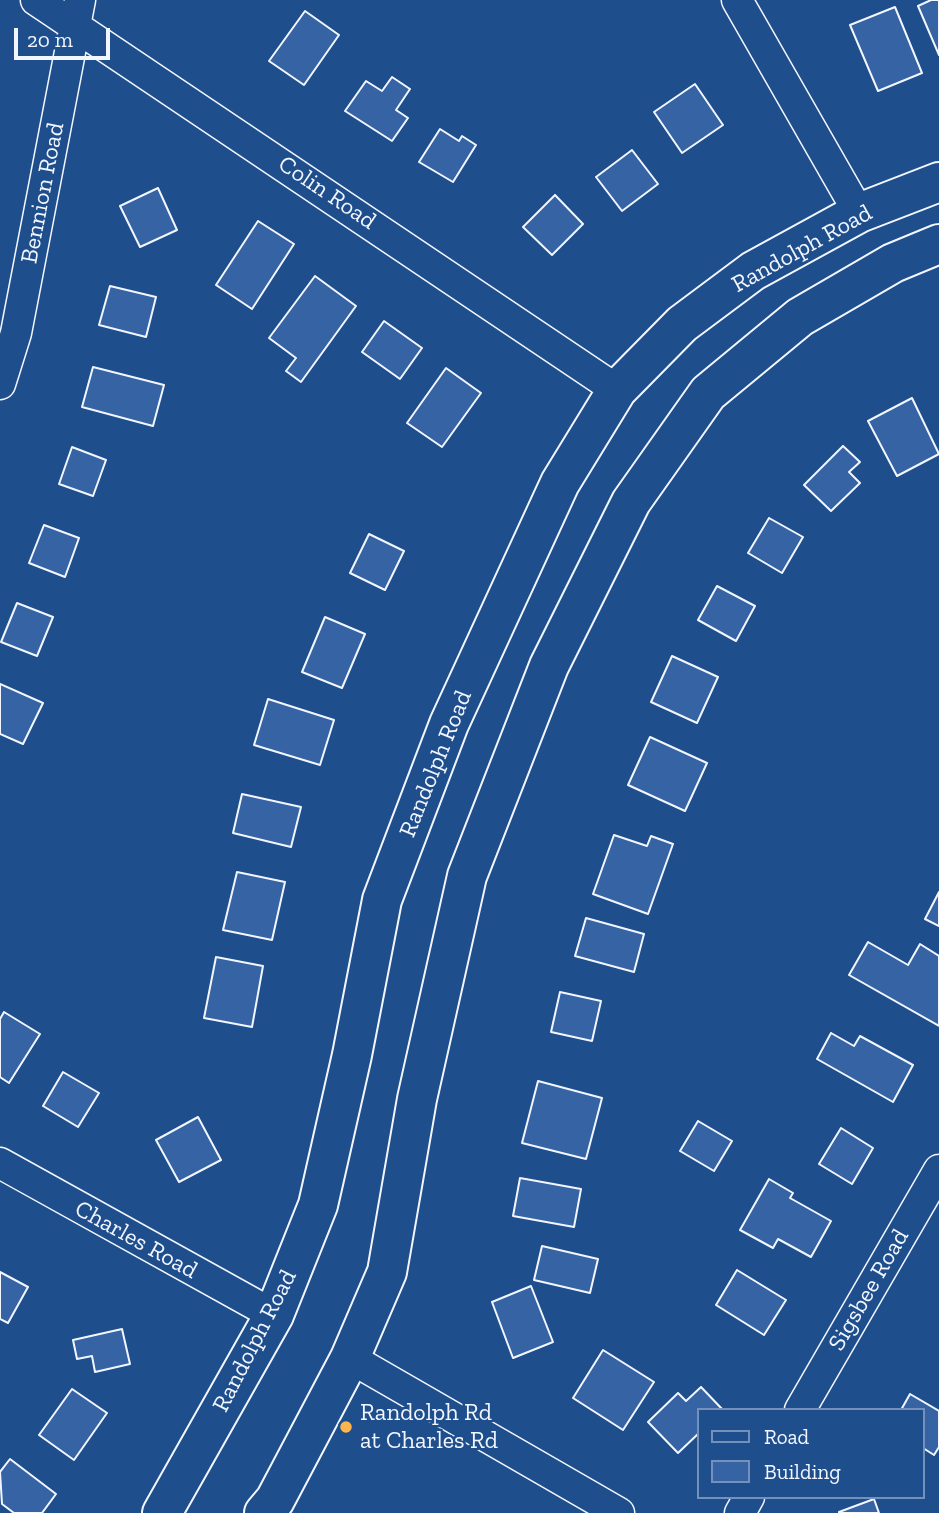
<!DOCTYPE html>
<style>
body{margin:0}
#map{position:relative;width:939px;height:1513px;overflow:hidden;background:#1f4e8c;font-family:"Zilla Slab",serif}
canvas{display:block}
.legend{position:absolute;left:697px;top:1408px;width:228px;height:91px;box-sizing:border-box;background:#1f4e8c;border:2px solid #7391ba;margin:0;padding:9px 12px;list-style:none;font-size:21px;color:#f2f6ff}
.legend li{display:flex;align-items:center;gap:14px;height:35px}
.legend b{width:35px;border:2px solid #7391ba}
.scale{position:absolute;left:14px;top:28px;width:96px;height:32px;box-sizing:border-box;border:4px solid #f2f6ff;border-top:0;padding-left:9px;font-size:21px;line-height:24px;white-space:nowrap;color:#f2f6ff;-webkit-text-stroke:5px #1f4e8c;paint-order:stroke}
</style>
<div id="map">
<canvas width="939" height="1513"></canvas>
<ul class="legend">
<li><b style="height:9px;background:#1f4e8c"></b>Road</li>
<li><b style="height:19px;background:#3563a3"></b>Building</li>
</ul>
<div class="scale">20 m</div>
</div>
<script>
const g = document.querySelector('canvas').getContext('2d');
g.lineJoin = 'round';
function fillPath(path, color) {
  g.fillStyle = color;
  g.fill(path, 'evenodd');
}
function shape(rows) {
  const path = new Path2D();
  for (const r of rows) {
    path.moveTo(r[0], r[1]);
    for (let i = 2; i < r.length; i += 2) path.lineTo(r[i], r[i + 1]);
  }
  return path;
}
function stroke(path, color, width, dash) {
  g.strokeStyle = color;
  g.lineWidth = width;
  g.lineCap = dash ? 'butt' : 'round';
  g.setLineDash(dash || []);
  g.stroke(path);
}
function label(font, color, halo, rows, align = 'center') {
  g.font = font + ' "Zilla Slab",serif';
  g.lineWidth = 5;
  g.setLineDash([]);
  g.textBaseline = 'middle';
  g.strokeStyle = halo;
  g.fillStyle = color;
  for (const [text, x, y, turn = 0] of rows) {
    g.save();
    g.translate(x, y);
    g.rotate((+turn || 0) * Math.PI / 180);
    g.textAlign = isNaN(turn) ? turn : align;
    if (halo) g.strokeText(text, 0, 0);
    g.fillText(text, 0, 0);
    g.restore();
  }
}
const building = shape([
 [931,0,939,0,939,55,918,6,931,0],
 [895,7,922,73,878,91,850,25,895,7],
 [305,11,339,35,304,85,269,61,305,11],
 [392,77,410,89,396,110,408,118,392,141,345,111,366,81,382,91,392,77],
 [695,84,723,125,682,153,654,112,695,84],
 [440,129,459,141,462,136,476,145,453,182,419,162,440,129],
 [632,150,658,184,622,211,596,177,632,150],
 [158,188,177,230,140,247,120,206,158,188],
 [555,195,583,224,552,255,523,227,555,195],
 [258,221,294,244,252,309,216,285,258,221],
 [315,276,356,306,301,382,286,371,296,358,269,338,315,276],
 [110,286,156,297,146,337,99,325,110,286],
 [384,321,422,348,400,379,362,352,384,321],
 [93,367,164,385,153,426,82,407,93,367],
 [446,368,481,393,442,447,407,423,446,368],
 [912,398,939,454,897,476,868,421,912,398],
 [843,446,860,462,849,472,860,483,831,511,804,485,843,446],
 [72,447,106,460,93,496,59,484,72,447],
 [769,518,803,537,782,573,748,553,769,518],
 [44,525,79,538,65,577,29,563,44,525],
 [369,534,404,551,385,590,350,573,369,534],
 [717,586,755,606,736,641,698,620,717,586],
 [17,603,53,617,37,656,1,642,17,603],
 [325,617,365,634,342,688,302,672,325,617],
 [672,656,718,677,697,723,651,702,672,656],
 [0,684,43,703,23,744,0,734,0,684],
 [268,699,334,720,320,765,254,745,268,699],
 [650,737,707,763,685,811,628,785,650,737],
 [242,794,301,807,291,847,233,833,242,794],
 [614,835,647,846,651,836,673,844,648,914,593,894,614,835],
 [237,872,285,882,272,940,223,930,237,872],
 [939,892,939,926,925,919,939,892],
 [586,918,644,934,634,972,575,956,586,918],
 [868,942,908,965,920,944,939,956,939,1026,849,975,868,942],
 [216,957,263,966,252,1027,204,1018,216,957],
 [560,992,601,1001,592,1041,551,1032,560,992],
 [4,1012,40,1034,9,1083,0,1077,0,1019,4,1012],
 [831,1033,854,1046,860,1036,913,1065,893,1102,817,1059,831,1033],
 [63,1072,99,1093,78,1127,43,1106,63,1072],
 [538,1081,602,1098,586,1159,522,1143,538,1081],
 [198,1117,221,1160,179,1182,156,1140,198,1117],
 [698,1121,732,1141,714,1171,680,1151,698,1121],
 [841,1128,873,1148,852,1184,819,1164,841,1128],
 [520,1178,581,1189,574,1227,513,1216,520,1178],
 [769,1179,793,1193,790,1198,831,1221,811,1257,778,1239,773,1248,740,1230,769,1179],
 [542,1246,598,1259,590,1293,534,1280,542,1246],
 [737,1270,786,1300,764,1335,716,1305,737,1270],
 [0,1272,28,1287,8,1323,0,1319,0,1272],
 [531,1286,553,1342,513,1358,492,1302,531,1286],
 [122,1329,130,1364,95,1372,92,1356,77,1359,73,1340,122,1329],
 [603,1350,654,1382,623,1430,573,1398,603,1350],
 [701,1387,723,1410,699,1410,699,1433,678,1453,648,1422,678,1393,686,1401,701,1387],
 [72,1389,107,1413,74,1460,39,1435,72,1389],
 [910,1394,939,1411,939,1447,934,1455,923,1448,923,1410,901,1410,910,1394],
 [10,1459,56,1494,42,1513,14,1513,2,1504,0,1472,10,1459],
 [874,1499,879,1513,839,1513,839,1512,874,1499]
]);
const minor = shape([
 [36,0,617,390],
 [737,0,859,213],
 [0,384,16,333,80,0],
 [0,1163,274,1315],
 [350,1358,619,1513],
 [800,1410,939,1170],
 [740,1513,749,1497]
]);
const primary = shape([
 [162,1513,274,1315,318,1205,352,1055,382,900,449,724,560,483,617,390,682,324,753,271,859,213,939,182],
 [264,1513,275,1500,350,1358,387,1272,417,1099,467,876,549,666,631,502,708,393,800,317,893,263,939,244]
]);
const markers = [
 [346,1427,7,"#ffb74d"]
];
const streetNames = [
 ["Bennion Road",43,193,-79],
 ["Colin Road",327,193,34],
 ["Randolph Road",802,249,-29],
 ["Randolph Road",436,764,-68],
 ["Charles Road",136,1240,29],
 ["Sigsbee Road",869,1290,-60],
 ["Randolph Road",255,1341,-63]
];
const poiNames = [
 ["Randolph Rd",360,1413],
 ["at Charles Rd",360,1441]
];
fillPath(building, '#3563a3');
stroke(building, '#f2f6ff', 2);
stroke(minor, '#f2f6ff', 33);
stroke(primary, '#f2f6ff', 42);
stroke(minor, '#1f4e8c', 30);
stroke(primary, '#1f4e8c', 38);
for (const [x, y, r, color] of markers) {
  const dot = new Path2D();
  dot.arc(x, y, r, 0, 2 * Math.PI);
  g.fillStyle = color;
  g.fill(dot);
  stroke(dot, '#1f4e8c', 2.5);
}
label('24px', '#f2f6ff', '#1f4e8c', streetNames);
label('24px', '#f2f6ff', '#1f4e8c', poiNames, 'left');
</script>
